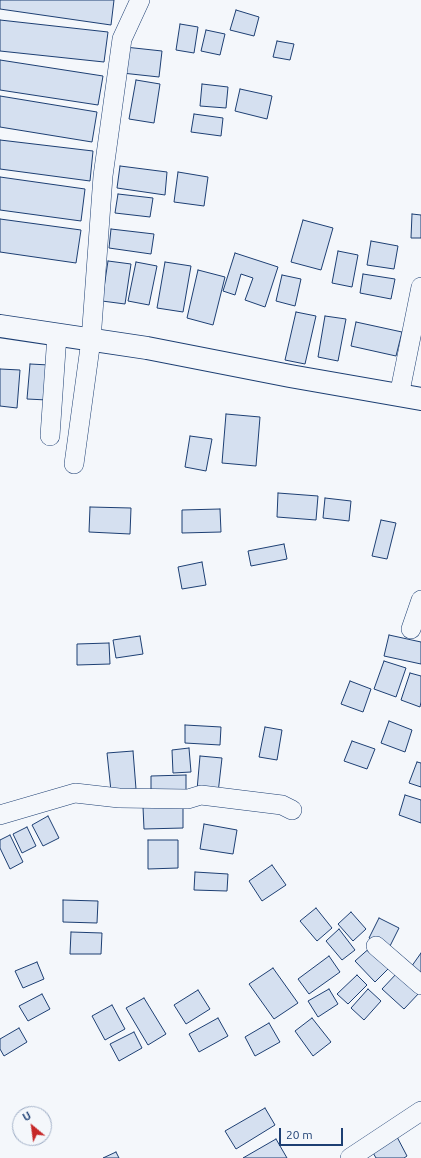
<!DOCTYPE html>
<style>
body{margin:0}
#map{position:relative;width:421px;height:1158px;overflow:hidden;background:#f4f7fb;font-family:Ubuntu,sans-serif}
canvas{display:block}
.north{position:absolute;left:12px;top:1106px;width:40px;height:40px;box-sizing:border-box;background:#f4f7fb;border:1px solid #9eadc5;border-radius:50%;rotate:331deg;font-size:11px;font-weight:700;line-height:16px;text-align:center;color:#1d3f73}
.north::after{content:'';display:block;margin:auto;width:14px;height:18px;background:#c62828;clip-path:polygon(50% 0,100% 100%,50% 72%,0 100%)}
.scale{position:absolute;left:279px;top:1128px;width:64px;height:18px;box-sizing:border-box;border:2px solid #1d3f73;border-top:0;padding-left:5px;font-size:12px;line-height:14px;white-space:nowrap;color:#1d3f73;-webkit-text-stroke:3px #f4f7fb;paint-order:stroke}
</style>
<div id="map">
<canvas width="421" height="1158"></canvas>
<div class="north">U</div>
<div class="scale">20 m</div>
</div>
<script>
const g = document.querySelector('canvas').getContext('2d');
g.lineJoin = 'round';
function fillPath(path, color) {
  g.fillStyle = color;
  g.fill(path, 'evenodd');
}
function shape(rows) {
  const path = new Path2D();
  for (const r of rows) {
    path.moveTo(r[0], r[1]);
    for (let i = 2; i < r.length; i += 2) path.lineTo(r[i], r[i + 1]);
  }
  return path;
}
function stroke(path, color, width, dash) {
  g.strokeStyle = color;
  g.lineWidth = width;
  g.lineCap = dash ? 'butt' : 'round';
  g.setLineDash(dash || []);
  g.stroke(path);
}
const building = shape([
 [0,0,114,0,111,25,0,9,0,0],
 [236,10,259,17,254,36,230,30,236,10],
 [0,20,108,32,104,62,0,51,0,20],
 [180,24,198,27,194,53,176,50,180,24],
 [206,30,225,34,220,55,201,51,206,30],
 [277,41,294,44,290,60,273,57,277,41],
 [125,47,162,51,159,77,122,73,125,47],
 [0,60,103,76,98,105,0,90,0,60],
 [136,80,160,84,154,123,129,119,136,80],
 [202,84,228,87,226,108,200,106,202,84],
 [240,89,272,96,267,119,235,111,240,89],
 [0,96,97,112,92,142,0,127,0,96],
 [194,114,223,118,221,136,191,132,194,114],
 [0,140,93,151,90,181,0,169,0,140],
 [120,166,167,172,165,195,117,188,120,166],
 [178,172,208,177,204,206,174,202,178,172],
 [0,177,85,189,81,221,0,210,0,177],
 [118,194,153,198,150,217,115,213,118,194],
 [412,214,421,215,421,238,411,238,412,214],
 [0,219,81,230,76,263,0,252,0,219],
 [303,220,333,228,321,270,291,262,303,220],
 [111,229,154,234,151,254,109,248,111,229],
 [371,241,398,246,394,269,367,265,371,241],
 [338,251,358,255,352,287,332,283,338,251],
 [235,253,278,267,265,307,245,300,253,278,241,274,235,295,223,291,235,253],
 [108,261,131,264,125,304,102,301,108,261],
 [136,262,157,266,149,305,128,301,136,262],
 [165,262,191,266,183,312,157,308,165,262],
 [198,270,225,277,213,325,187,318,198,270],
 [363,274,395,279,391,299,360,293,363,274],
 [282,275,301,279,295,306,276,301,282,275],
 [296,312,316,316,305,364,285,360,296,312],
 [325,316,346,319,338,361,318,357,325,316],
 [356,322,402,332,396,356,351,346,356,322],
 [30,364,49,365,47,400,27,399,30,364],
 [0,369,20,370,17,408,0,406,0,369],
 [226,414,260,417,256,466,222,463,226,414],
 [190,436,212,439,206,471,185,467,190,436],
 [278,493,318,496,316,520,277,517,278,493],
 [325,498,351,501,349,521,323,518,325,498],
 [90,507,131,508,130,534,89,532,90,507],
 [220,509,221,532,182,533,182,510,220,509],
 [381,520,396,523,387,559,372,556,381,520],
 [284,544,287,559,251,566,248,551,284,544],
 [202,562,206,585,182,589,178,567,202,562],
 [389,635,421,642,421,664,384,656,389,635],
 [140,636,143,654,116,658,113,640,140,636],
 [109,643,110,664,77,665,77,644,109,643],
 [384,661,406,668,396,697,374,689,384,661],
 [410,673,421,676,421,702,420,707,401,700,410,673],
 [350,681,371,689,363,712,341,704,350,681],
 [389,721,412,730,405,752,381,743,389,721],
 [185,725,221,727,220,745,185,743,185,725],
 [265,727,282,730,277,760,259,757,265,727],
 [352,741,375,749,367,769,344,761,352,741],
 [189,748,191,772,173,773,172,750,189,748],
 [133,751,136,789,111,791,107,753,133,751],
 [200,756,222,758,218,793,197,790,200,756],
 [417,762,421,763,421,787,409,783,417,762],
 [186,775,186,795,151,796,151,776,186,775],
 [405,795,421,800,421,823,399,815,405,795],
 [183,806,183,828,144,829,143,807,183,806],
 [48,816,59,838,43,846,32,825,48,816],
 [204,824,237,830,233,854,200,849,204,824],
 [27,827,36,846,22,853,13,834,27,827],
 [10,835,23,862,10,869,0,848,0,840,10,835],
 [148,840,178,840,178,868,148,869,148,840],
 [272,865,286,885,262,901,249,881,272,865],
 [195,872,228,874,227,891,194,890,195,872],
 [63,900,98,901,97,923,63,922,63,900],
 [316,908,332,928,317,941,300,921,316,908],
 [351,912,366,929,353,941,338,924,351,912],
 [379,918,399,928,389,948,369,938,379,918],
 [339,929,355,950,342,960,326,941,339,929],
 [71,932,102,933,101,954,70,954,71,932],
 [372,946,391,966,375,982,355,961,372,946],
 [421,953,421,979,409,970,421,953],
 [329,956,340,972,309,994,298,979,329,956],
 [37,962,44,979,23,988,15,971,37,962],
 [273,968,298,1003,274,1019,249,984,273,968],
 [398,972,420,992,404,1009,382,989,398,972],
 [357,975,367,985,348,1004,337,994,357,975],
 [329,989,338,1004,318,1017,308,1001,329,989],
 [368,989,381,1001,364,1020,351,1008,368,989],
 [198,990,210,1009,186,1024,174,1005,198,990],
 [42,994,50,1009,28,1021,19,1006,42,994],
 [144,998,166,1034,148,1045,126,1008,144,998],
 [112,1005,125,1029,105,1040,92,1016,112,1005],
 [218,1018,228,1036,199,1052,189,1034,218,1018],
 [312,1018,331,1042,313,1056,295,1031,312,1018],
 [269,1023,280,1042,255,1056,245,1037,269,1023],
 [19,1028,27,1042,4,1056,0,1049,0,1039,19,1028],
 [134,1032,142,1048,119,1061,110,1044,134,1032],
 [265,1108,275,1125,236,1149,225,1131,265,1108],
 [396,1135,407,1156,404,1158,376,1158,371,1149,396,1135],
 [276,1139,287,1158,243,1158,276,1139],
 [116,1152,119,1158,103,1158,116,1152]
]);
const street = shape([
 [399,396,421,287],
 [50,436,57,335],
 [74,464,91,340,103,176,122,39,140,0],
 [411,629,421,600],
 [0,815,75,793,119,798,188,799,201,795,282,805,292,810],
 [376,946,421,985],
 [350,1158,421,1111]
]);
const secondary = shape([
 [0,326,147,348,290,376,421,399]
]);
fillPath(building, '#d5e0f0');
stroke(building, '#1d3f73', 1);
stroke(street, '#1d3f73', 20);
stroke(secondary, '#1d3f73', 24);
stroke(street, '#f4f7fb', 19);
stroke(secondary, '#f4f7fb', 22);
</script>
